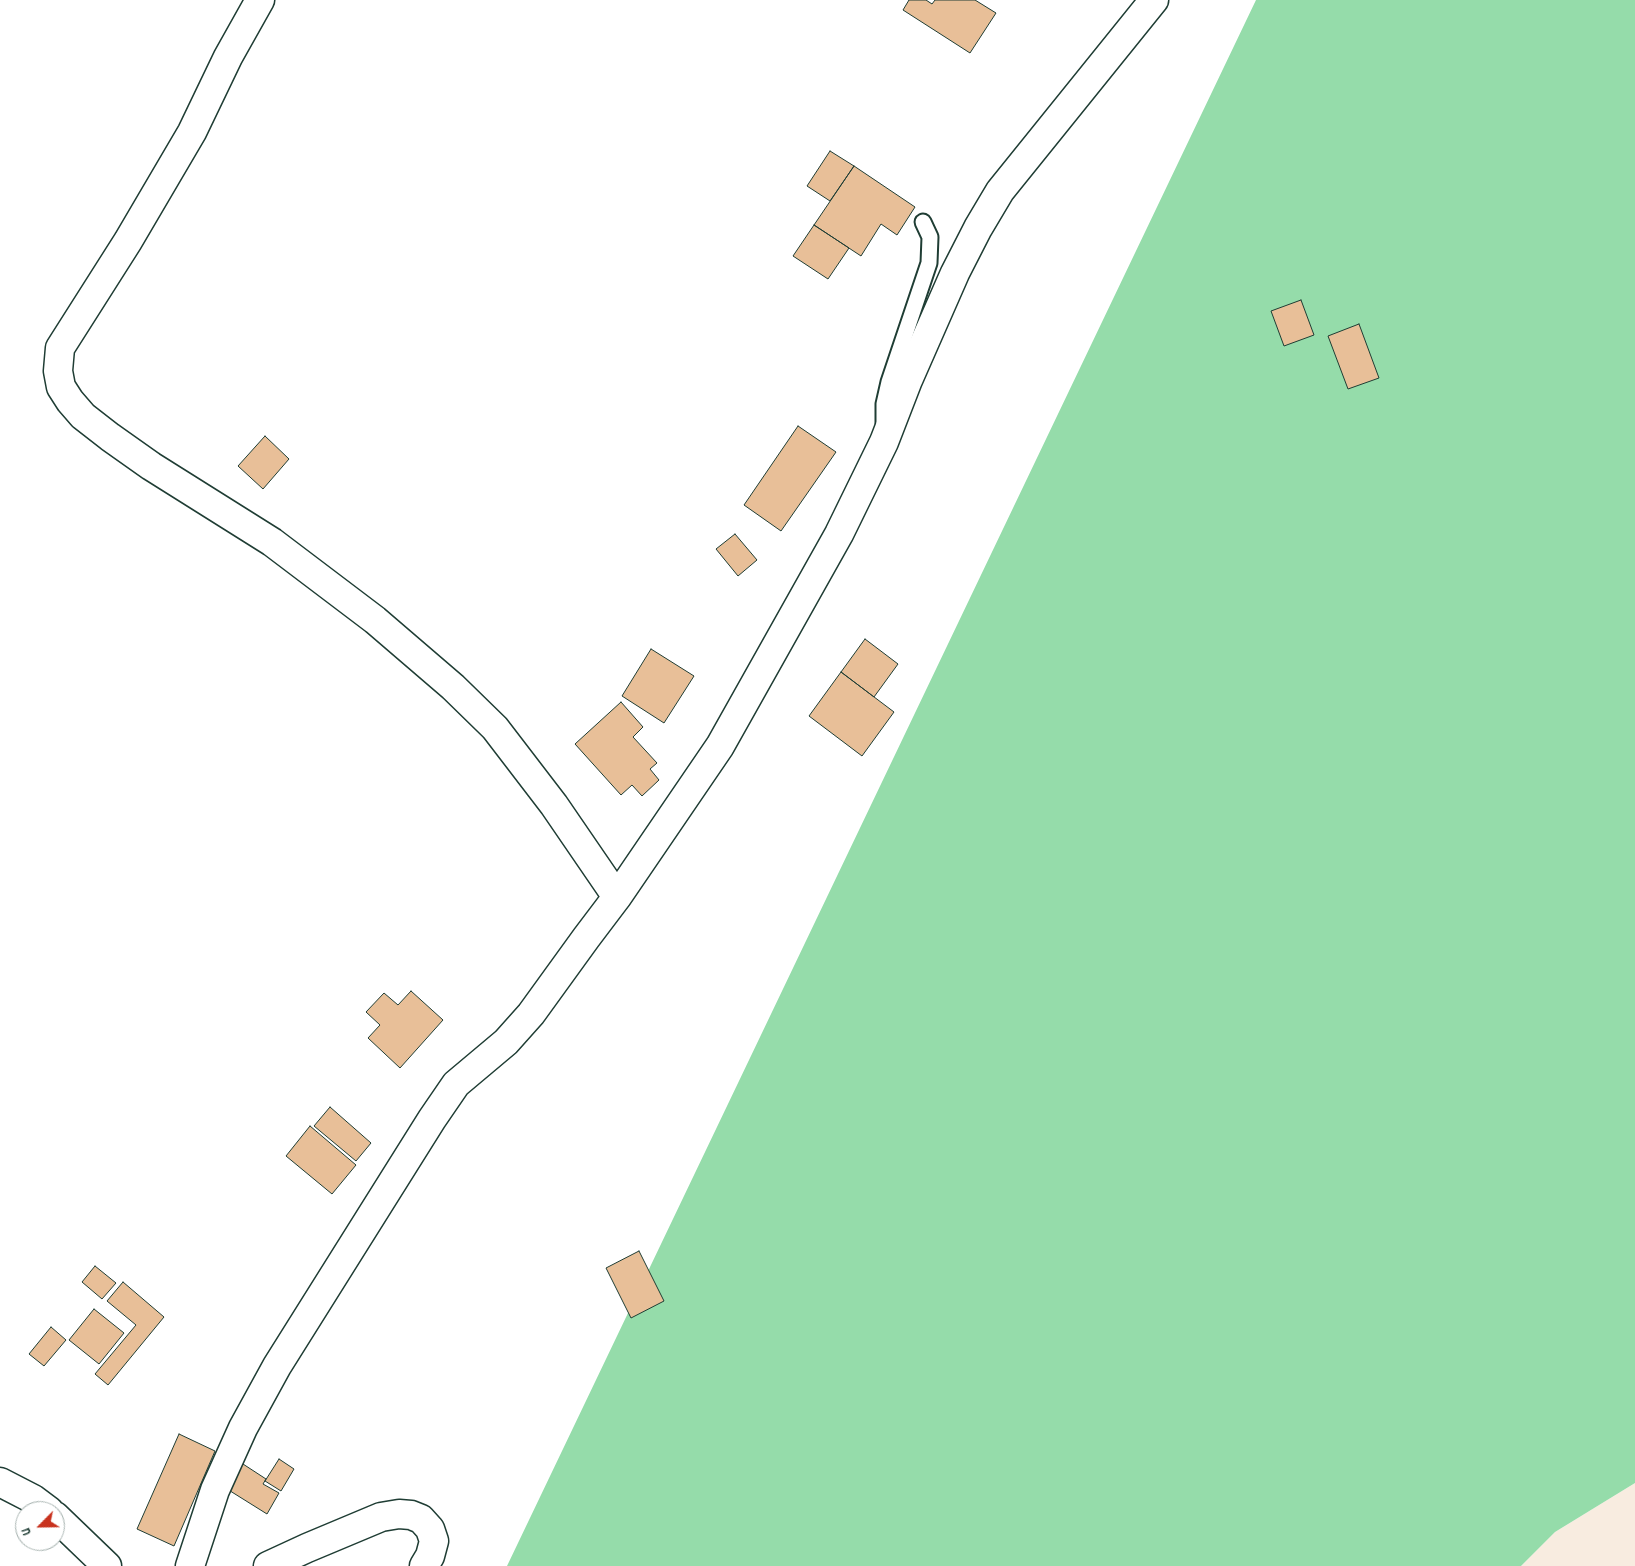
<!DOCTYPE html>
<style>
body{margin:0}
#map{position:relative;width:1635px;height:1566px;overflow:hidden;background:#fff;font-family:Dekko,sans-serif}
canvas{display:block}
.north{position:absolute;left:15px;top:1501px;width:50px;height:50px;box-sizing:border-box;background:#fff;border:1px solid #a5b1ae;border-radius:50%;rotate:247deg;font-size:14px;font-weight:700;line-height:20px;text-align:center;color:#1f3d34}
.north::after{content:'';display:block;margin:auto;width:18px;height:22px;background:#c8321e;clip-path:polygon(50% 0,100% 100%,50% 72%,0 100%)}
</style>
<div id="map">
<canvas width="1635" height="1566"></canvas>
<div class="north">U</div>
</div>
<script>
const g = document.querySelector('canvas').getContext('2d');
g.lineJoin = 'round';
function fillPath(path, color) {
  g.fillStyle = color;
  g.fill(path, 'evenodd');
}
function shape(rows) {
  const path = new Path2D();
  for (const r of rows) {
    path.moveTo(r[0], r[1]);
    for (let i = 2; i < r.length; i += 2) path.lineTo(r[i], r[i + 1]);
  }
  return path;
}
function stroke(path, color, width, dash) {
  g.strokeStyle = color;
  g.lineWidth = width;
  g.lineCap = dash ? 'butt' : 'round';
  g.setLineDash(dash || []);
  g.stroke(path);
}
const built = shape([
 [1635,1483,1635,1566,1521,1566,1555,1532]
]);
const green = shape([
 [1256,0,1635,0,1635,1483,1555,1532,1521,1566,507,1566]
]);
const building = shape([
 [909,0,926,0,932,4,935,0,975,0,996,13,970,53,903,10,909,0],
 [830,151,854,166,830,201,807,186,830,151],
 [854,166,915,207,897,235,881,224,861,256,814,225,854,166],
 [814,225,849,248,828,279,793,256,814,225],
 [1301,300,1314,335,1284,346,1271,311,1301,300],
 [1359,324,1379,378,1348,389,1328,336,1359,324],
 [798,426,836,452,781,531,744,505,798,426],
 [265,436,289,459,263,489,238,466,265,436],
 [735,534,757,560,738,576,716,549,735,534],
 [865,639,898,664,874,697,841,672,865,639],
 [651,649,694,676,664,723,622,696,651,649],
 [841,672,894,712,862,756,809,716,841,672],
 [621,702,643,727,633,737,657,763,650,769,659,780,642,796,632,785,621,795,575,744,621,702],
 [411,991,443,1020,400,1068,368,1038,380,1025,366,1012,384,993,398,1005,411,991],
 [330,1107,371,1143,356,1161,314,1126,330,1107],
 [310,1126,356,1165,332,1194,286,1156,310,1126],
 [639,1251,664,1301,631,1318,606,1268,639,1251],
 [95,1266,116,1283,102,1299,82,1282,95,1266],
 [123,1282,164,1317,108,1385,95,1374,136,1325,107,1301,123,1282],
 [94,1309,124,1333,99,1364,69,1340,94,1309],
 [51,1327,66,1340,44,1366,29,1354,51,1327],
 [179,1434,215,1451,174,1546,137,1529,179,1434],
 [279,1459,294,1469,281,1491,265,1481,279,1459],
 [243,1464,266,1479,263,1484,279,1493,267,1514,227,1489,243,1464]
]);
const lane = shape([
 [884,423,884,404,889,382,929,263,930,237,923,222]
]);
const street = shape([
 [260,0,228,57,192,132,128,241,60,348,58,371,61,387,70,401,83,416,110,437,151,466,272,542,375,620,453,687,495,728,554,805,617,897],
 [190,1566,215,1490,243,1428,277,1366,432,1119,456,1084,506,1042,531,1014,586,938,617,897,720,746,839,534,884,442,908,380,955,273,978,228,1000,191,1154,0]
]);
const secondary = shape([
 [0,1482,33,1499,49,1511],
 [55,1516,107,1566],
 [268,1566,307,1548,381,1517,399,1514,411,1515,421,1519,430,1529,434,1541,430,1556,424,1566]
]);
fillPath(built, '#f8ece0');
fillPath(green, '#95dcaa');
fillPath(building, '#e8bf98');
stroke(building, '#1f3d34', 1);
stroke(lane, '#1f3d34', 19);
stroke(street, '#1f3d34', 31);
stroke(secondary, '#1f3d34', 31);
stroke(lane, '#fff', 15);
stroke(street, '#fff', 28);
stroke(secondary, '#fff', 28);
</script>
